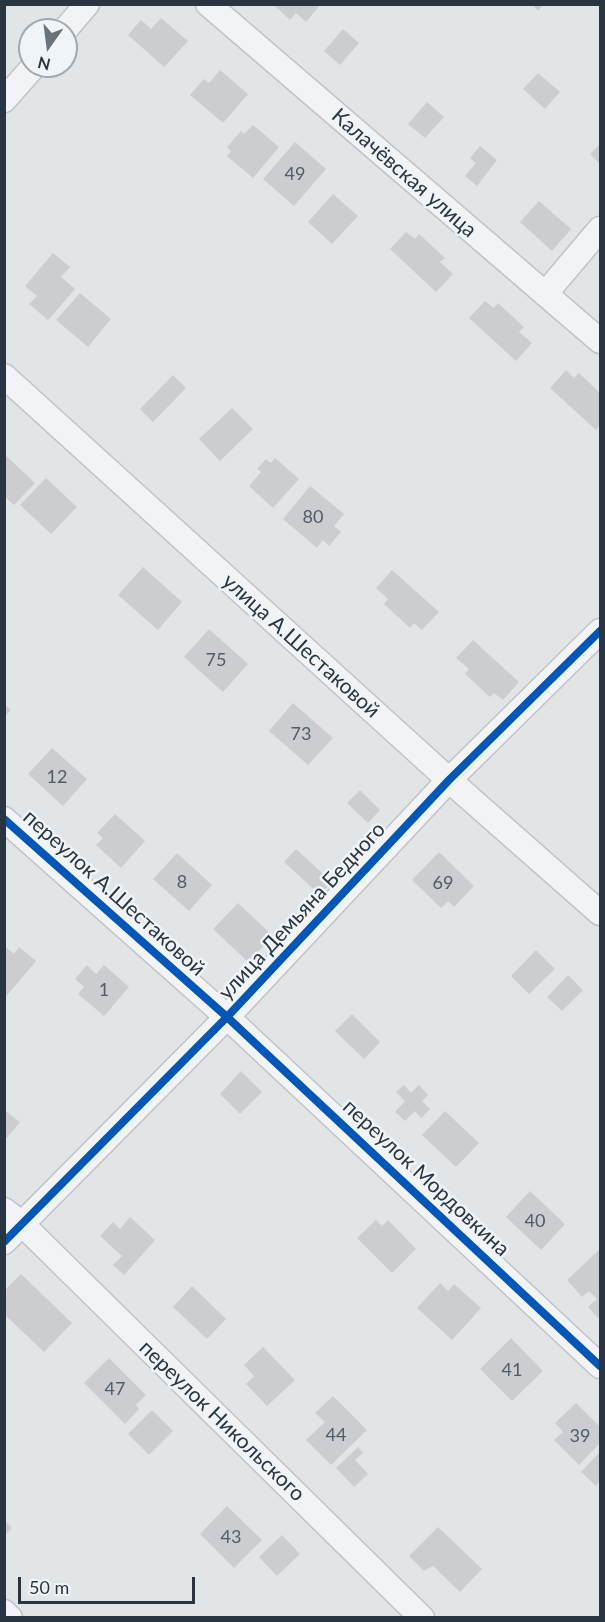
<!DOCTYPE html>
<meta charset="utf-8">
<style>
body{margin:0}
#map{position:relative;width:605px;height:1622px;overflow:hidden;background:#e2e5e8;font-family:Lato,sans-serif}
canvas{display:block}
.frame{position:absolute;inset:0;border:6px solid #293541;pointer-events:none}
.north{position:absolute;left:18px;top:18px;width:60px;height:60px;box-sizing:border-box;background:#f0f4f7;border:2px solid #a0a8ae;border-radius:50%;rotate:194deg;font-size:16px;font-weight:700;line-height:24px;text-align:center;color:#293541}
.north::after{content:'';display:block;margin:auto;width:21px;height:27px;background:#6a737b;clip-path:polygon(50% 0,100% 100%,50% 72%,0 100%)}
.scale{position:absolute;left:18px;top:1577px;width:177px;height:27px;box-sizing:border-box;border:3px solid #293541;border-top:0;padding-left:8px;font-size:18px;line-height:21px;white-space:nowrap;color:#293541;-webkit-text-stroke:4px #f0f4f7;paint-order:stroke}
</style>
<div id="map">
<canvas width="605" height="1622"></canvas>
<div class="frame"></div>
<div class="north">N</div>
<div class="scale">50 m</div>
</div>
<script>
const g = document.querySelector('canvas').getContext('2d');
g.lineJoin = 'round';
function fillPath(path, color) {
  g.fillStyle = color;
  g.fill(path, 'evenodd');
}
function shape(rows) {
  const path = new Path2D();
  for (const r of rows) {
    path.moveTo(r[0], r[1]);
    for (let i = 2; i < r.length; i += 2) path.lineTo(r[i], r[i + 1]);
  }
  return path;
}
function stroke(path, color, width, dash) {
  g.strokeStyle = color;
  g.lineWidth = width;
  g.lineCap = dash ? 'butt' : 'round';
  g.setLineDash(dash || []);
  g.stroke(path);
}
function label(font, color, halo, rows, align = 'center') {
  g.font = font + ' Lato,sans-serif';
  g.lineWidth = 5;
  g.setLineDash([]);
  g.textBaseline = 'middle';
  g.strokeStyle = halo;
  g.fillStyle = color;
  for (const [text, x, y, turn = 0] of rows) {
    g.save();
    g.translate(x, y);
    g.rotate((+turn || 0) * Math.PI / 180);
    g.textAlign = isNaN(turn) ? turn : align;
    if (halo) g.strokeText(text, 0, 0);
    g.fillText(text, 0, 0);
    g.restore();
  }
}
const building = shape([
 [273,4,321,4,306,22,296,13,290,20],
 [532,4,544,4,538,11],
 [161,18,188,41,164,67,128,35,141,20,151,29],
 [343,29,359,43,340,65,324,51],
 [220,70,248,94,223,123,190,95,204,79,209,83],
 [538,73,560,92,545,109,523,89],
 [427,102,444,117,425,138,408,124],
 [253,125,279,147,253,178,227,156,231,151,227,147,241,131,244,134],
 [295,142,326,169,294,206,263,179],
 [600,144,600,164,590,154],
 [480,146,497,160,477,186,465,176,476,163,470,158],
 [333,194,358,216,332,244,308,222],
 [539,201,571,229,552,251,520,222],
 [406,232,415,239,419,234,445,258,440,262,453,274,436,292,390,249],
 [53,253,70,267,61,277,75,289,48,320,29,304,37,296,25,286],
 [80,293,111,319,88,347,56,320],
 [485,301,494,308,498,303,524,327,519,332,532,343,516,361,469,318],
 [566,370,574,378,579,373,600,393,600,425,596,430,550,388],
 [173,375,186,388,153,422,140,409],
 [232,408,253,429,220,461,199,439],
 [4,454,35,483,14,505,4,496],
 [275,458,299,479,273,508,249,486,261,472,257,469,266,459,271,463],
 [46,478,77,507,51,534,20,505],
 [310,486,344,514,334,526,341,532,329,546,323,540,317,548,283,519],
 [143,567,182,602,158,630,118,595],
 [392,570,439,612,422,630,414,623,410,628,384,604,388,599,376,588],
 [209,629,248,664,223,692,184,657],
 [473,640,519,682,503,700,494,693,490,697,465,674,469,669,456,658],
 [293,703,333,738,308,765,269,731],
 [4,704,11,710,4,717],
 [52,748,87,779,63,806,28,774],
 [360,790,380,810,368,823,347,803],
 [115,814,145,841,121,868,96,845,103,838,97,833],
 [296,849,332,882,320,895,284,862],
 [439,852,474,886,454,907,448,901,441,908,412,880],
 [177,853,212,885,189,911,153,879],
 [238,903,273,936,248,962,213,929],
 [4,946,14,954,19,947,36,961,4,999],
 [536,950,555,969,529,994,511,976],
 [87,965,96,974,104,965,129,987,104,1016,78,994,84,987,75,979],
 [568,975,583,990,562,1011,547,997],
 [352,1014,380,1042,364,1059,335,1031],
 [241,1071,262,1092,240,1114,220,1094],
 [404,1085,411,1093,419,1085,428,1095,422,1101,430,1109,421,1118,415,1111,405,1121,395,1112,405,1101,396,1092],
 [4,1110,20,1122,4,1141],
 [445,1111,479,1143,456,1167,422,1135],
 [530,1191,565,1224,541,1250,506,1217],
 [130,1217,155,1240,124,1275,113,1265,122,1256,100,1236,113,1222,120,1229],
 [376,1220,382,1226,388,1220,416,1249,392,1273,357,1238],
 [600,1249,600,1315,598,1318,588,1307,597,1299,589,1291,582,1297,567,1280],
 [21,1274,72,1323,44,1352,4,1314,4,1291],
 [440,1283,448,1291,454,1284,481,1308,452,1340,417,1308],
 [192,1286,226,1319,207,1339,173,1307],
 [511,1338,543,1371,512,1401,480,1369],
 [263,1347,295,1380,267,1406,246,1384,254,1376,244,1365],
 [109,1358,146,1395,136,1405,139,1409,125,1424,84,1383],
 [333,1396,367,1430,331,1465,306,1440,325,1422,315,1413],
 [576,1403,600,1427,600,1443,579,1465,554,1440,563,1432,555,1423],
 [152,1410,173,1431,149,1455,128,1434],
 [358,1447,363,1453,355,1460,368,1474,354,1487,336,1468],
 [600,1452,600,1481,596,1486,581,1472],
 [227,1506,262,1540,234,1568,200,1534],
 [4,1520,12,1528,4,1536],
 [438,1527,482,1569,460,1592,433,1566,424,1571,409,1556],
 [282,1535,300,1554,277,1576,259,1557]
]);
const minor = shape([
 [208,4,600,341],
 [65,30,87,4],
 [4,100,34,66],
 [545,294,600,229],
 [4,376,449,780,600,913],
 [4,819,227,1017,600,1366],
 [4,1210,22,1224,422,1618],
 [4,1242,227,1017,449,780,600,631],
 [4,1612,10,1618]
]);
const cycleway = shape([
 [4,819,227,1017,600,1366],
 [4,1242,227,1017,449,780,600,631]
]);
const numberNames = [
 ["49",295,174],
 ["80",313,517],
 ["75",216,660],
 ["73",301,734],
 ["12",57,777],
 ["8",182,882],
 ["69",443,883],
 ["1",104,990],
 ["40",535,1221],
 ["41",512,1370],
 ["47",115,1389],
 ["44",336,1435],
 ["39",580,1436],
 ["43",231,1537]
];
const streetNames = [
 ["Калачёвская улица",404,173,41],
 ["улица А.Шестаковой",301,646,42],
 ["переулок А.Шестаковой",114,893,42],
 ["улица Демьяна Бедного",302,911,-47],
 ["переулок Мордовкина",426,1178,43],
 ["переулок Никольского",222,1421,44]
];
fillPath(building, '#cbcdd0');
stroke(minor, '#c0c3c6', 27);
stroke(minor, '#f2f3f4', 24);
stroke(cycleway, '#0057b8', 8);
label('18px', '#525c66', null, numberNames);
label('21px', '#293541', '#f0f4f7', streetNames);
</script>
